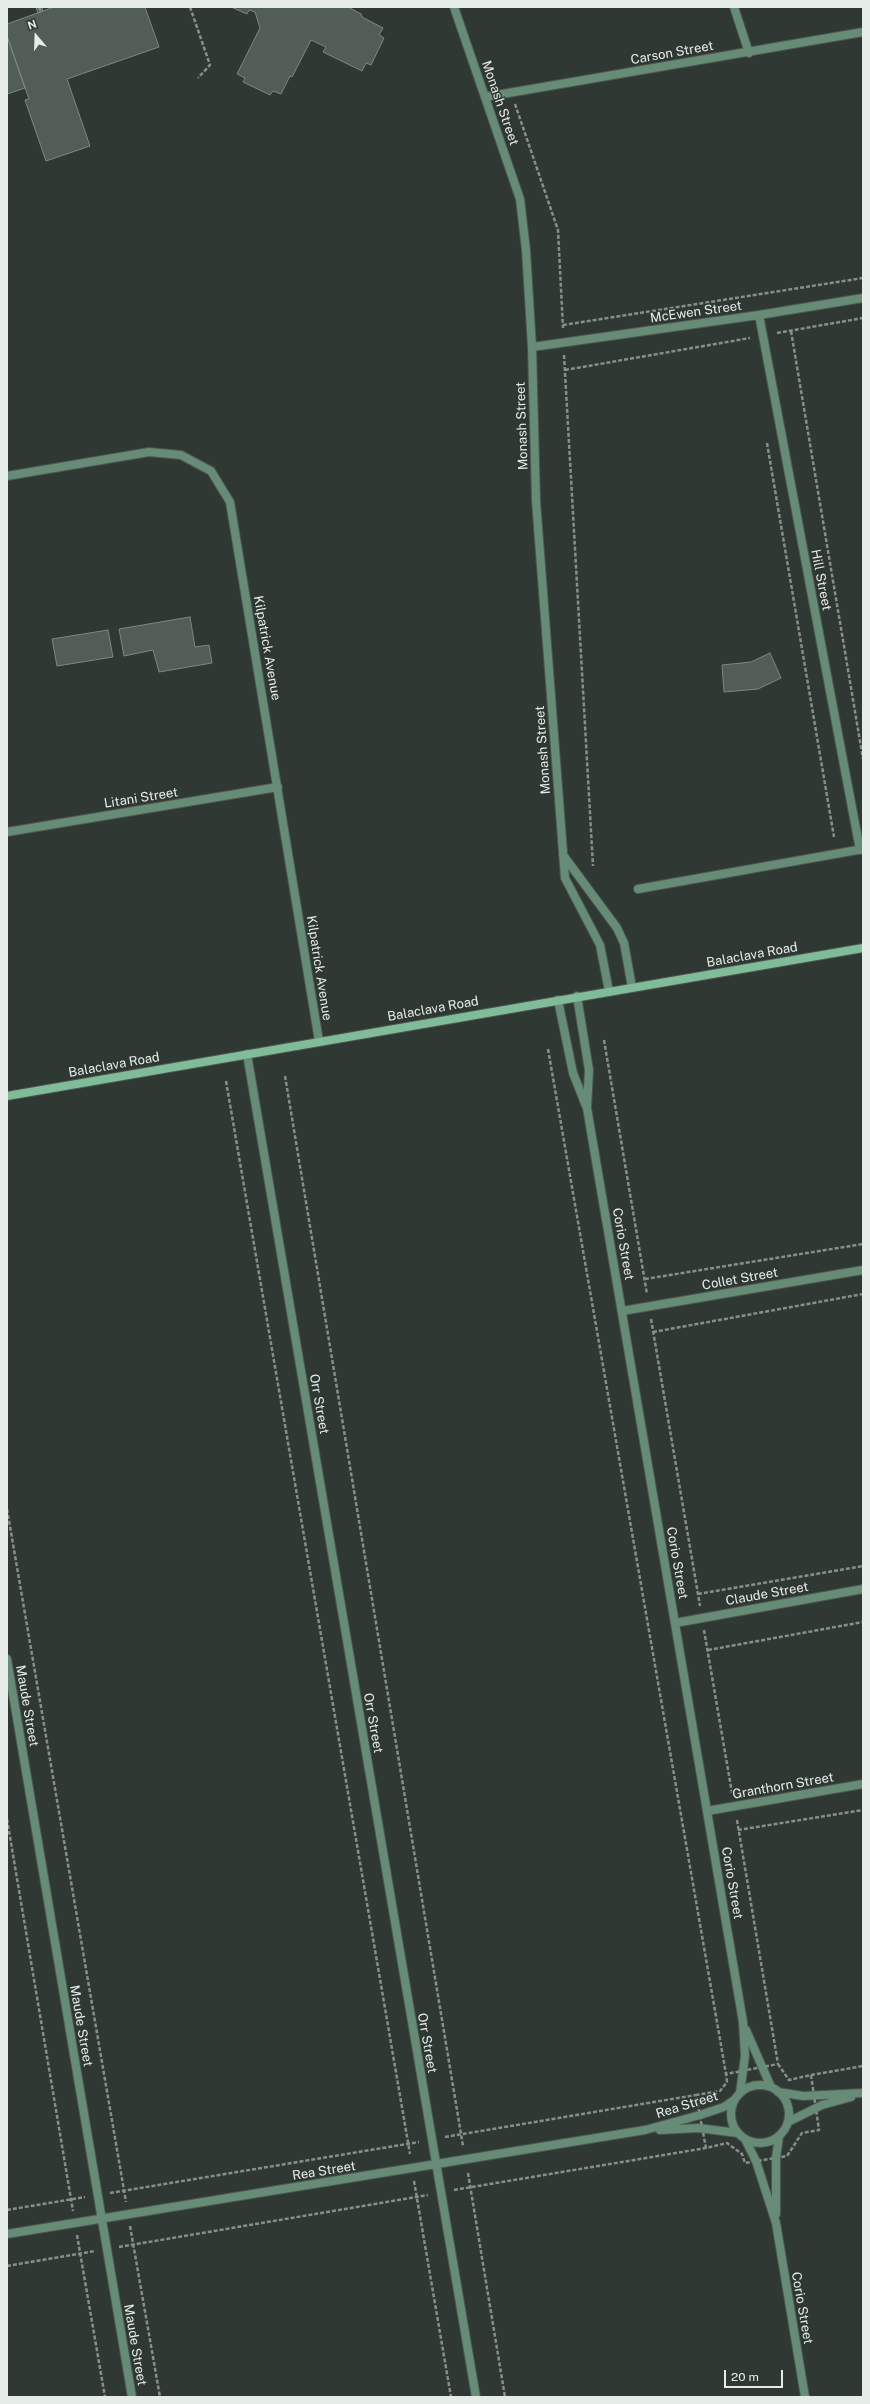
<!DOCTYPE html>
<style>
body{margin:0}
#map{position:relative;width:870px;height:2404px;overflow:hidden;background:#2f3833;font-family:"Public Sans",sans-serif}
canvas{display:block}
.frame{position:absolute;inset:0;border:8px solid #e6ece8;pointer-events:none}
.north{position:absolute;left:16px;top:16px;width:40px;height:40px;-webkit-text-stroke:3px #2f3833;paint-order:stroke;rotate:341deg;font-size:11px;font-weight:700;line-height:16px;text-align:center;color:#e6ece8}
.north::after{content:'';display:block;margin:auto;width:14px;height:18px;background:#e6ece8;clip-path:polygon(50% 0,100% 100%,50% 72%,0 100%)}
.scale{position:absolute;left:724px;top:2370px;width:59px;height:18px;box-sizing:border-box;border:2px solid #e6ece8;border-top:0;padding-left:5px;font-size:12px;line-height:14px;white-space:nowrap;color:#e6ece8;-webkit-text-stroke:3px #2f3833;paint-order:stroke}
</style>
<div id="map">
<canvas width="870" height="2404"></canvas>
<div class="frame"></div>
<div class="north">N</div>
<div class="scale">20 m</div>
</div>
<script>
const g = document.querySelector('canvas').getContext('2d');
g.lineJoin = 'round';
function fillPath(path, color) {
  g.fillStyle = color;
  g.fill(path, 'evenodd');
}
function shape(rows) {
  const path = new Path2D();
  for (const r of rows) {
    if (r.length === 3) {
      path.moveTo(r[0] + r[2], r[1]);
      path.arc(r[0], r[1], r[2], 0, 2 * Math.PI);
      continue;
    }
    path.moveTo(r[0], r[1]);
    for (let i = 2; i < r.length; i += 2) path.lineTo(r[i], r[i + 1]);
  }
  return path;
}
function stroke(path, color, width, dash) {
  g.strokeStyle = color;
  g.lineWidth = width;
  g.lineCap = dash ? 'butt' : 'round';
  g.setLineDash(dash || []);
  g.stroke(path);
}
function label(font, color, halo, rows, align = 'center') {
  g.font = font + ' "Public Sans",sans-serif';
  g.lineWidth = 3;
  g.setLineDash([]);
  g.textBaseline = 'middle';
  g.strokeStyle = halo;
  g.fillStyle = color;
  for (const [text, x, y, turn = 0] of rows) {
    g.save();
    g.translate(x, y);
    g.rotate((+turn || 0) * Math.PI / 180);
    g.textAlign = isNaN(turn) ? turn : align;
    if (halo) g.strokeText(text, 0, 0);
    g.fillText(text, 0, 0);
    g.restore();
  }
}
const building = shape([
 [36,7,42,7,43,11,38,13,36,7],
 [54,7,145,7,159,47,67,79,90,146,46,161,25,100,29,99,7,36,7,24,54,7],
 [231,7,348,7,361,14,362,17,383,28,379,35,384,38,371,65,366,63,362,71,323,52,326,47,311,40,292,77,290,76,281,94,273,91,270,95,243,82,245,78,237,74,260,28,255,12,249,10,247,14,231,7],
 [7,36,25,88,7,94,7,36],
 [190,617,195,647,209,645,212,663,159,672,153,650,124,656,119,629,190,617],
 [108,630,113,657,57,666,52,639,108,630],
 [770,653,781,678,758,689,724,692,722,665,751,662,770,653]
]);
const path = shape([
 [39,7,41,12],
 [190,7,210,65,198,78],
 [515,104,558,230,563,328],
 [563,325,863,278],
 [791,331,863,759],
 [777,333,863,318],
 [564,355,593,866],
 [565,370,750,338],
 [767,443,834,837],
 [604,1040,647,1294],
 [548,1049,726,2074],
 [285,1076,463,2146],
 [226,1081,410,2154],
 [645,1279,863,1244],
 [651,1319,700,1606],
 [653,1332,863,1294],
 [7,1509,126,2202],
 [698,1594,863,1566],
 [704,1630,732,1793],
 [708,1650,863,1622],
 [7,1819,73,2211],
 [737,1820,778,2064],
 [738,1830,863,1810],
 [778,2064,789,2080,811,2075,819,2130,802,2133,787,2156,745,2163,742,2154,727,2143,706,2148,696,2095,720,2091,727,2082,726,2074,778,2064],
 [811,2075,863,2066],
 [445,2137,696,2095],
 [468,2173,505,2397],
 [414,2181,451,2397],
 [454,2190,706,2148],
 [110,2193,419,2142],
 [7,2210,85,2197],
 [130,2226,160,2397],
 [77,2235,105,2397],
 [119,2247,428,2195],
 [7,2266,95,2251]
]);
const street = shape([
 [454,7,520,199,526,250,532,347,536,501,565,878,600,945,609,991],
 [734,7,749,53],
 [485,97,863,32],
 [759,315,860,850],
 [532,347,759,315,863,298],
 [7,476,149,452,181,455,211,471,230,502,319,1041],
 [7,832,278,787],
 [563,855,617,928,624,943,632,987],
 [638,889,863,849],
 [577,996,589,1070,587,1108,743,2022,745,2056,740,2093],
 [558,1000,573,1073,586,1106],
 [247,1054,476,2397],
 [622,1311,863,1270],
 [675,1623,863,1589],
 [7,1659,132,2397],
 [707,1811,863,1784],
 [746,2030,771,2087],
 [760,2114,29],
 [778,2092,803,2096,863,2093],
 [788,2122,822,2105,851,2097],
 [660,2130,698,2128,738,2133],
 [745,2139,756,2161,776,2223,805,2397],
 [776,2214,776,2158,779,2136],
 [7,2234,645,2130,700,2115,724,2107,734,2100]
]);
const secondary = shape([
 [7,1096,863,948]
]);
const streetNames = [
 ["Carson Street",672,53,-10],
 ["Monash Street",500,103,71],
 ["McEwen Street",696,312,-8],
 ["Monash Street",522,426,-92],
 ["Hill Street",821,580,79],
 ["Kilpatrick Avenue",267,648,80],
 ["Monash Street",543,750,-94],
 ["Litani Street",141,798,-9],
 ["Balaclava Road",752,955,-10],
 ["Kilpatrick Avenue",319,968,81],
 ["Balaclava Road",433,1009,-10],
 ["Balaclava Road",114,1065,-10],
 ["Corio Street",623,1244,80],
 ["Collet Street",740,1279,-10],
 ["Orr Street",319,1404,80],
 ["Corio Street",677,1563,80],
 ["Claude Street",767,1594,-10],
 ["Maude Street",27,1706,80],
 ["Orr Street",373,1723,80],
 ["Granthorn Street",783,1786,-10],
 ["Corio Street",732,1883,80],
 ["Maude Street",81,2026,80],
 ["Orr Street",427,2043,80],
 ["Rea Street",687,2105,-17],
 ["Rea Street",324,2171,-9],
 ["Corio Street",802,2308,80],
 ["Maude Street",135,2345,80]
];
fillPath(building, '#535d57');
stroke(building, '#7d8881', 1);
stroke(street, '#4c5550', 10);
stroke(secondary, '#4c5550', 10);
stroke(path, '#888f8b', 2.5, [4, 2]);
stroke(street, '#668b76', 8);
stroke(secondary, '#80bb9a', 8);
label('13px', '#e6ece8', '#2f3833', streetNames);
</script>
